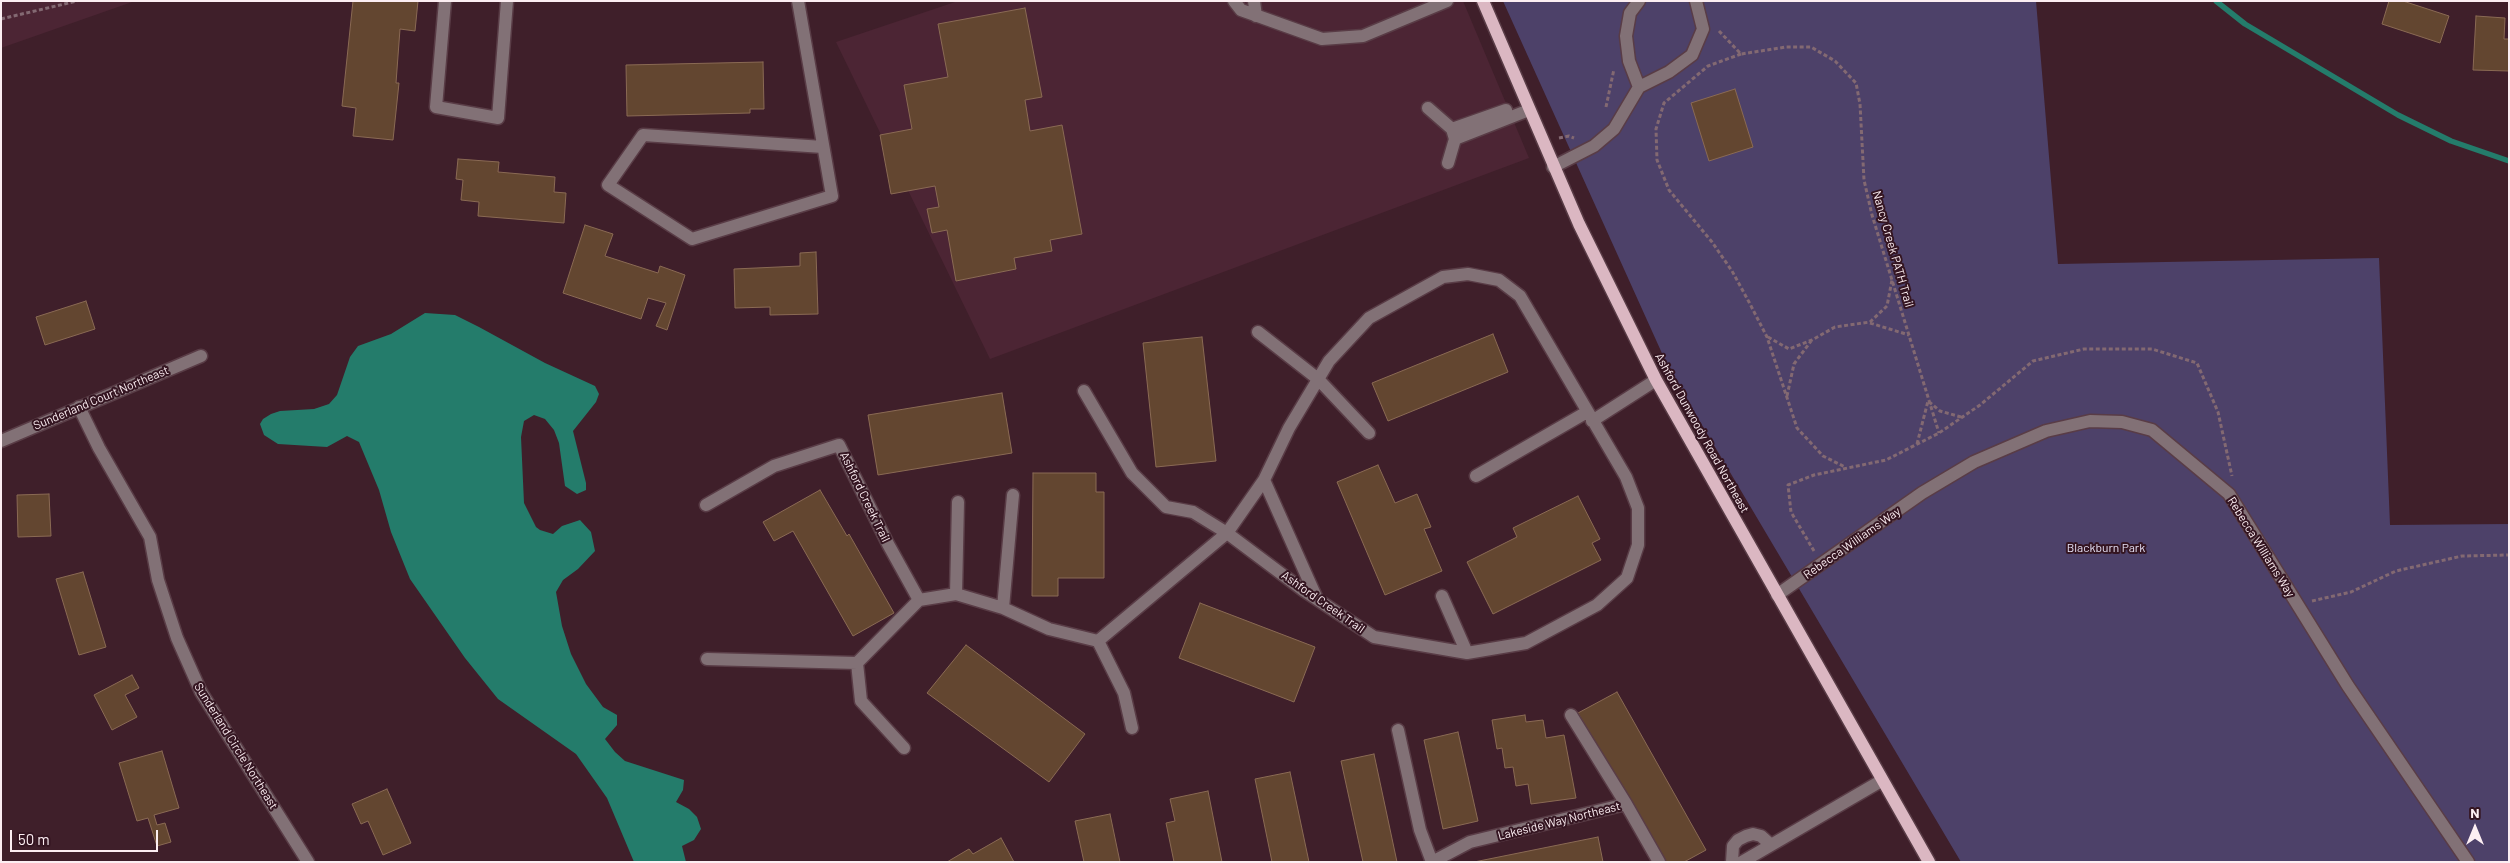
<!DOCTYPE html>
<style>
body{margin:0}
#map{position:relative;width:2510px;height:863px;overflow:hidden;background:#3f1f2a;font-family:Barlow,sans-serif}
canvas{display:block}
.frame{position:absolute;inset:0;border:2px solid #fceef2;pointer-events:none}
.north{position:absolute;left:2450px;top:803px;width:50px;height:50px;-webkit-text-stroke:4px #341521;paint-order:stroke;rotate:0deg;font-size:14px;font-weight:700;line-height:20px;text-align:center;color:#fceef2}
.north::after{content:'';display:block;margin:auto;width:18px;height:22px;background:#fceef2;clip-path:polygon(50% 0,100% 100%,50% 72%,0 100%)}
.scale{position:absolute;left:10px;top:830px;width:148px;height:22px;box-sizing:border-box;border:2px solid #fceef2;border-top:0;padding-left:6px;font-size:15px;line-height:18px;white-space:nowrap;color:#fceef2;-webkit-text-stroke:4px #341521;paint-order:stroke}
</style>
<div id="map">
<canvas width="2510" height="863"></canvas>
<div class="frame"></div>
<div class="north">N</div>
<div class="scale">50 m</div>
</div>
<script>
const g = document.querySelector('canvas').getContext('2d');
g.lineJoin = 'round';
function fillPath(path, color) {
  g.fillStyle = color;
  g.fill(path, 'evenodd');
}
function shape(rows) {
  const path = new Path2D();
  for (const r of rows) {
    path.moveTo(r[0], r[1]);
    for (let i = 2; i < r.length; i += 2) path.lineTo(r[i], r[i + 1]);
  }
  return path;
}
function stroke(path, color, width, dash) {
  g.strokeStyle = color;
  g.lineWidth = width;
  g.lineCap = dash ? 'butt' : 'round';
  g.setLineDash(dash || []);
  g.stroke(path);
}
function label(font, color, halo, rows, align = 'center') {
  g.font = font + ' Barlow,sans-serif';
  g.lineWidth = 4;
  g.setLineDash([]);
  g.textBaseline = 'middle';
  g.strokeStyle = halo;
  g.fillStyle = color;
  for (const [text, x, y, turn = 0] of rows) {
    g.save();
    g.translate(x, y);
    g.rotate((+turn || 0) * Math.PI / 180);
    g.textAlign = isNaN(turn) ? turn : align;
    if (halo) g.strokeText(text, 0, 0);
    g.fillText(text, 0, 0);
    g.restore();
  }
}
const built = shape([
 [1,1,135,1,1,48],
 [958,1,1463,1,1529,158,990,359,836,42]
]);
const green = shape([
 [1503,1,2036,1,2058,264,2379,258,2390,525,2509,524,2509,862,1961,862,1670,371]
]);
const water = shape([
 [425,313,455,315,479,327,545,363,595,386,599,394,596,402,573,431,586,483,586,490,577,494,565,486,559,443,554,430,545,419,534,415,524,421,521,437,524,503,536,527,540,530,553,534,562,526,580,520,591,532,595,551,578,569,563,580,556,592,562,626,571,654,586,684,603,707,617,715,617,725,605,739,615,752,625,761,684,780,683,790,676,802,689,809,697,817,701,829,694,840,682,846,686,862,634,862,607,798,576,754,498,699,465,658,410,579,391,532,379,490,359,442,347,436,327,447,278,444,264,435,260,424,263,419,271,414,280,411,314,409,329,404,337,395,350,357,358,346,391,334]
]);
const stream = shape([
 [2216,1,2245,24,2398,115,2451,141,2509,161]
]);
const building = shape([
 [353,1,418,1,415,31,400,29,396,83,399,83,393,140,353,136,356,108,342,106,353,1],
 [2389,1,2403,1,2449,16,2440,43,2382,24,2389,1],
 [1025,8,1042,97,1025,100,1030,131,1062,125,1082,234,1050,240,1052,251,1014,258,1016,269,956,281,947,230,932,233,927,209,939,207,935,186,891,194,880,135,912,129,904,85,948,77,938,24,1025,8],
 [2476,16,2505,18,2504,39,2509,39,2509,71,2473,70,2476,16],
 [763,62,764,109,750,109,750,113,627,116,626,65,763,62],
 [1735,89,1753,147,1709,161,1691,103,1735,89],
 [458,159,499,162,498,172,555,177,554,192,566,193,564,223,478,216,479,202,461,200,463,180,456,179,458,159],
 [585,225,613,234,605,256,658,273,660,266,685,275,667,330,656,326,666,303,648,298,641,319,563,293,585,225],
 [816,252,818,314,770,315,770,307,735,308,734,269,800,266,800,253,816,252],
 [86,301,95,329,45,345,36,317,86,301],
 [1493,334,1508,372,1388,421,1372,383,1493,334],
 [1202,337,1216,461,1156,467,1143,343,1202,337],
 [1002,393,1012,453,878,475,868,415,1002,393],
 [1378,465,1395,503,1417,494,1431,527,1424,529,1442,571,1385,595,1337,482,1378,465],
 [1033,473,1096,473,1096,492,1104,492,1104,578,1058,578,1058,596,1032,596,1033,473],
 [820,490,847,536,849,534,894,613,853,636,793,531,774,541,763,522,820,490],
 [49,494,51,536,18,537,17,495,49,494],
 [1578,496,1600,539,1592,543,1601,560,1493,614,1467,562,1517,537,1513,528,1578,496],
 [83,572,106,647,79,655,56,579,83,572],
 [1200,603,1315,647,1294,702,1179,658,1200,603],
 [966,645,1085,734,1049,782,927,693,966,645],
 [132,675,139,688,125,695,137,717,112,730,94,695,132,675],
 [1617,692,1706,850,1684,862,1662,862,1578,713,1617,692],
 [1525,715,1526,722,1543,720,1546,738,1564,735,1576,798,1531,804,1528,784,1516,786,1513,767,1505,768,1502,748,1497,749,1492,720,1525,715],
 [1458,732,1478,821,1443,829,1424,740,1458,732],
 [162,751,179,808,154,815,157,825,165,823,171,842,157,846,148,818,137,821,119,763,162,751],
 [1374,754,1397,862,1363,862,1341,761,1374,754],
 [1290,772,1309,862,1272,862,1255,779,1290,772],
 [387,789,411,843,383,855,368,821,361,824,352,804,387,789],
 [1208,791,1222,862,1174,862,1166,823,1175,821,1170,799,1208,791],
 [1110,814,1120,862,1084,862,1075,821,1110,814],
 [1598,837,1603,862,1474,862,1598,837],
 [1001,838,1014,862,947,862,969,849,973,854,1001,838]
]);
const path = shape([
 [1,19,77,1],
 [1719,31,1741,54,1786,47,1811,47,1835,61,1856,83,1860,104,1864,180,1872,215,1939,433],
 [1741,54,1708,66,1664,103,1656,129,1657,160,1669,190,1712,242,1732,271,1749,302,1767,337,1797,428,1823,456,1845,467],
 [1606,107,1614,69],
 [1559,138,1569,136,1574,138],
 [1870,323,1909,335],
 [1768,337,1789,349,1812,340,1835,327,1870,322,1887,306,1892,280],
 [1787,396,1794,364,1811,341],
 [1917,444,1928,401,1940,411,1961,417],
 [1814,551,1791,512,1788,485,1814,475,1886,460,1939,433,1980,405,2033,361,2084,349,2152,349,2197,363,2218,412,2232,476],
 [2312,601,2351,592,2396,571,2462,556,2509,555]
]);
const minor = shape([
 [445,1,436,107,498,118,507,1],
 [798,1,832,196,692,239,608,185,643,135,823,147],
 [1234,1,1241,10,1322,39,1363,36,1447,1],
 [1254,1,1256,16],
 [1639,1,1630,13,1626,36,1629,61,1639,87],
 [1428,108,1452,129,1455,139,1448,163],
 [1452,129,1506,110],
 [1455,139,1529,110],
 [1553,167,1594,146,1614,129,1639,87,1669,72,1692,55,1703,29,1696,1],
 [1468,274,1499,280,1520,296,1626,477,1638,508,1638,545,1627,578,1597,605,1526,643,1467,653,1374,637,1303,590,1227,533,1264,480,1289,428,1329,361,1369,318,1443,277,1468,274],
 [1258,332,1318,379,1369,433],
 [1084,391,1132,473,1166,507,1193,512,1227,533,1098,641],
 [79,407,99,448,150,537,158,580,177,638,201,692,308,862],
 [1592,421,1656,380],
 [1,441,201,356],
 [1476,476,1587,412],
 [1264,480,1317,599],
 [706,505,774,466,839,445,888,544,919,600],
 [956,594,958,502],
 [1777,595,1922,493,1974,462,2046,431,2090,421,2122,422,2152,430,2229,494,2348,686,2468,862],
 [1442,596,1467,653],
 [1003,608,1013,495],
 [707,659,857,663],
 [1571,715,1626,804],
 [1398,730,1420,830,1432,862,1470,842,1626,804,1659,862],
 [904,748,861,701,857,663,919,600,956,594,1003,608,1049,629,1098,641,1124,693,1132,728],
 [1732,862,1733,846,1738,840,1746,836,1753,834,1761,836,1771,845],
 [1742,862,1881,781]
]);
const major = shape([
 [1483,1,1579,224,1656,380,1929,862]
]);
const streetNames = [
 ["Nancy Creek PATH Trail",1893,249,74],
 ["Sunderland Court Northeast",101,398,-23],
 ["Ashford Dunwoody Road Northeast",1702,433,61],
 ["Ashford Creek Trail",865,497,64],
 ["Rebecca Williams Way",1852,543,-35],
 ["Rebecca Williams Way",2261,547,58],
 ["Ashford Creek Trail",1323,602,35],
 ["Sunderland Circle Northeast",236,746,58],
 ["Lakeside Way Northeast",1559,821,-14]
];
const parkNames = [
 ["Blackburn Park",2106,548]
];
fillPath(built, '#4c2534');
fillPath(green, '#4d4169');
fillPath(water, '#247c6b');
stroke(stream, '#247c6b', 5.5);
fillPath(building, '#634630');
stroke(building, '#8a6a54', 1);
stroke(minor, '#593c46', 15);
stroke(major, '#593c46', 15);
stroke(path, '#836972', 3, [4, 2.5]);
stroke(minor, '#827176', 12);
stroke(major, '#dbb7c2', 12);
label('12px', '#fceef2', '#341521', streetNames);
label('12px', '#e5e0f4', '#341521', parkNames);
</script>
